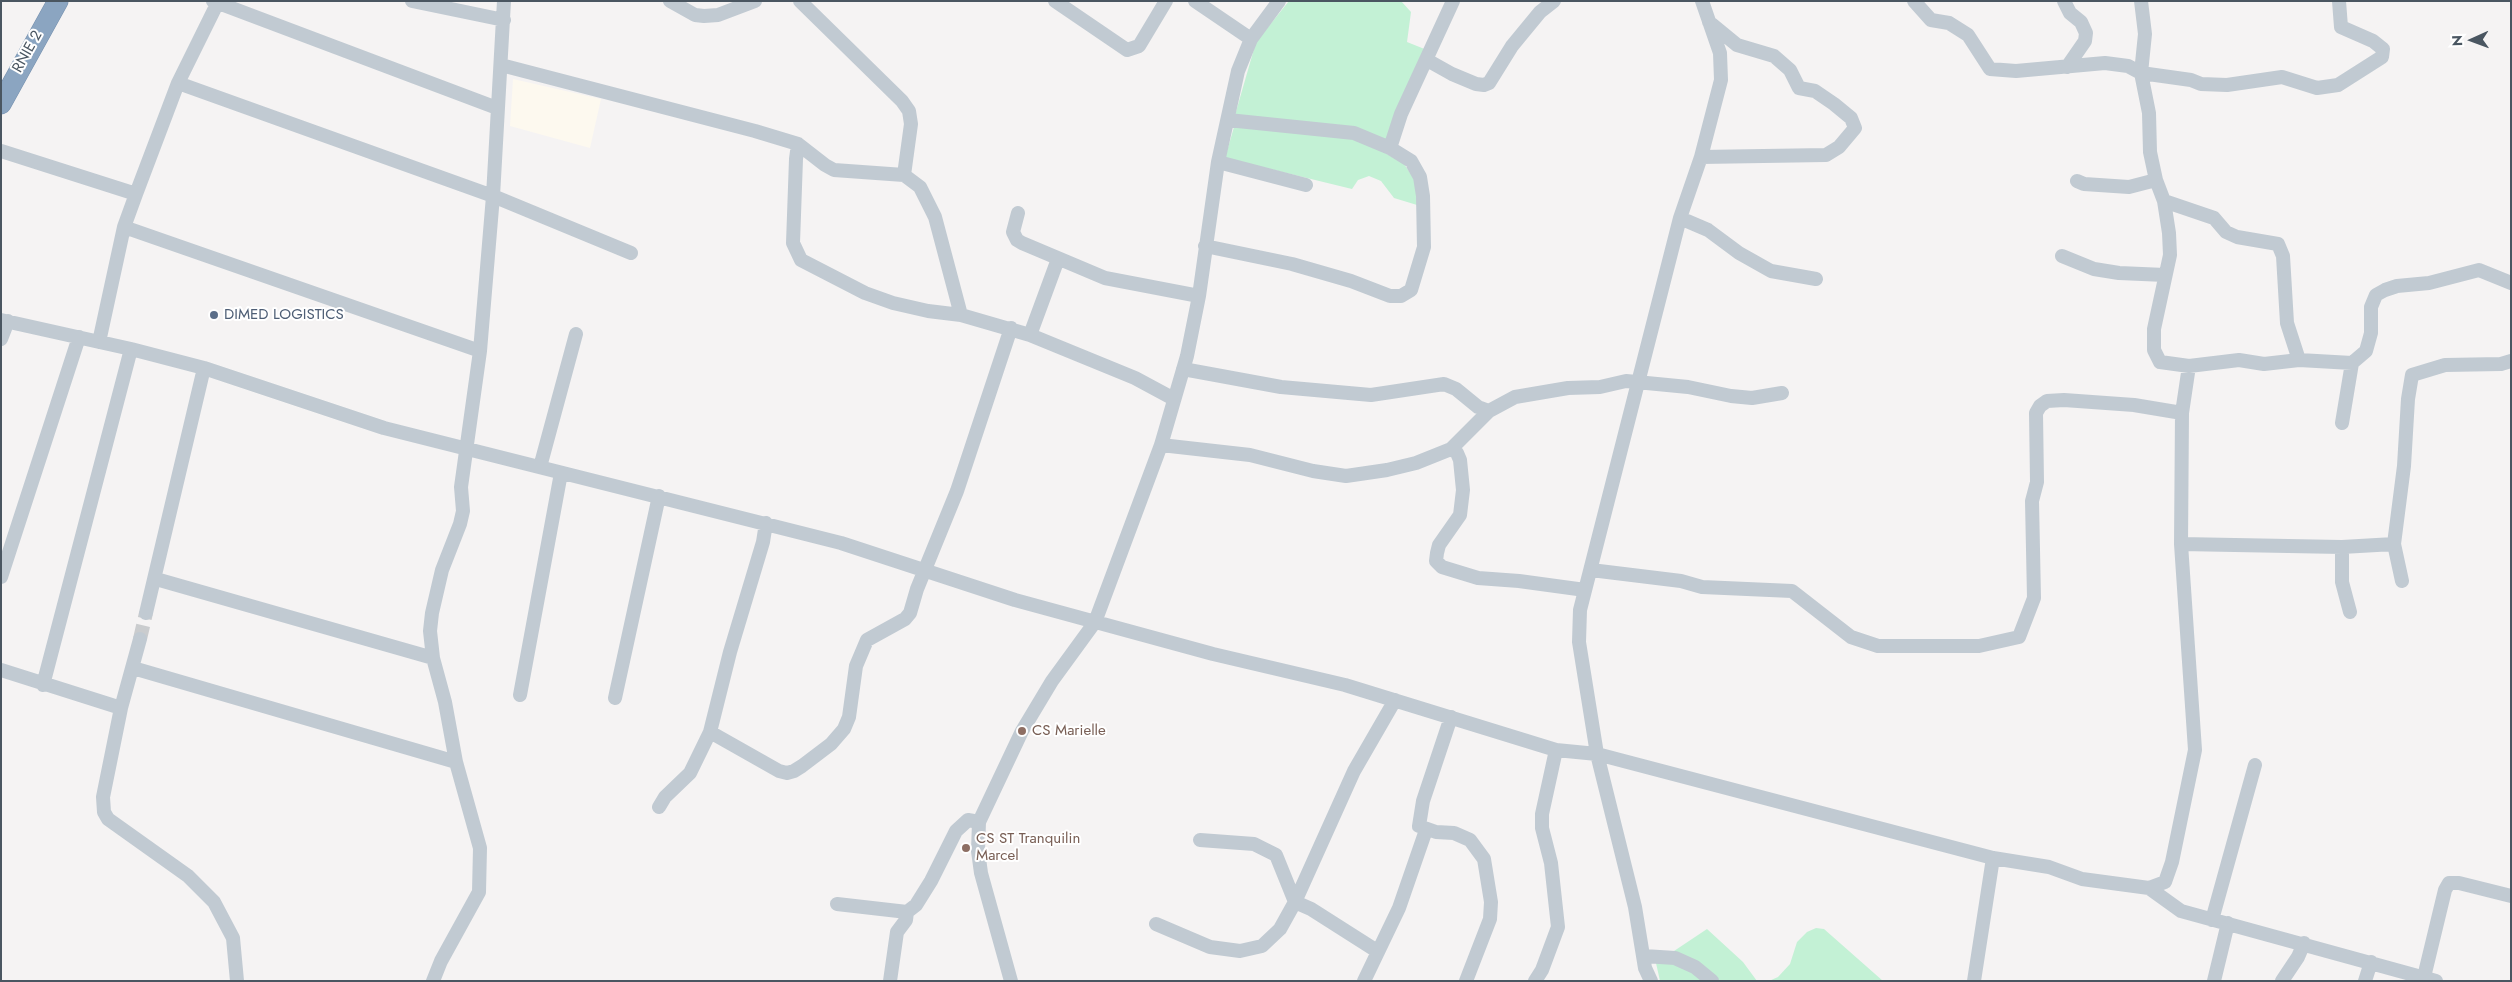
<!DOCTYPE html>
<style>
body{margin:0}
#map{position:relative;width:2512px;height:982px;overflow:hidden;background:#f5f3f3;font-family:Jost,sans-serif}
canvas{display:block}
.frame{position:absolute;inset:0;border:2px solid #4a5661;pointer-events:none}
.north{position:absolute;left:2447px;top:15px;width:50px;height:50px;-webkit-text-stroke:4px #fff;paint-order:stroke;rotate:268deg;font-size:14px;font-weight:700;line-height:20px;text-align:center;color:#4a5661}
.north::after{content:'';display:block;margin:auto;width:18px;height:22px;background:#4a5661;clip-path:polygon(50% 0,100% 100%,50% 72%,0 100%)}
</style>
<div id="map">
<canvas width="2512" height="982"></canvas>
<div class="frame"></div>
<div class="north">N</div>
</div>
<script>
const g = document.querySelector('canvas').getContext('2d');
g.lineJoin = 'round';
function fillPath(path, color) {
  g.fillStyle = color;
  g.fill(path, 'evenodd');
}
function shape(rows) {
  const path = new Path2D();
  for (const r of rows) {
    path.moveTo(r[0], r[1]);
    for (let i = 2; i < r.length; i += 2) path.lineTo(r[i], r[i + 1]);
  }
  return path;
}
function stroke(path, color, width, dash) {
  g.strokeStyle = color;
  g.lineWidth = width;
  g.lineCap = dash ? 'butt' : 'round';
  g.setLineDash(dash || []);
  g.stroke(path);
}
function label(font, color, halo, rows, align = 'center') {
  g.font = font + ' Jost,sans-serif';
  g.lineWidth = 4;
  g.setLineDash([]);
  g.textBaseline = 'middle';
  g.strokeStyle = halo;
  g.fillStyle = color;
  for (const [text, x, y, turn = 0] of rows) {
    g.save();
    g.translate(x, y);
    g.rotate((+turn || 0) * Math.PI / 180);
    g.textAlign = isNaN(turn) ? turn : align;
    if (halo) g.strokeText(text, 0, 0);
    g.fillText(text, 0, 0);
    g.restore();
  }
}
const commercial = shape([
 [513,79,601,99,590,148,510,126]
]);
const green = shape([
 [1289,1,1401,1,1411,12,1407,42,1427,50,1386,142,1235,115,1256,42],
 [1234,127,1351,137,1382,151,1404,164,1415,180,1417,205,1394,198,1381,181,1369,176,1358,180,1352,189,1225,158],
 [1816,928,1824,929,1883,981,1769,981,1778,977,1790,964,1797,942,1807,932],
 [1707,929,1743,962,1757,981,1660,981,1656,963]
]);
const minorTunnel = shape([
 [140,639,146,613]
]);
const minor = shape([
 [213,1,497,108],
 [412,1,504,20],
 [670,1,695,15,704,16,718,15,755,1],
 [800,1,902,101,909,111,911,124,904,175],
 [1055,1,1127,50,1139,46,1166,1],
 [1195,1,1251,39],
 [1914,1,1931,20,1949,23,1968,35,1990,69,2016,71,2105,63,2128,66,2141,73,2191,80,2201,84,2227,85,2282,77,2317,88,2338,85,2382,57,2383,49,2373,41,2341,27,2339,1],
 [2064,1,2070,13,2081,22,2086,33,2085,41,2067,67],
 [2141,1,2145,34,2141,73,2149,113,2150,152,2156,180,2164,201,2169,233,2170,255,2154,329,2154,350,2160,362,2189,366,2239,360,2264,364,2299,360,2352,363,2366,351,2371,333,2371,307,2376,295,2385,290,2397,286,2429,283,2479,270,2511,283],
 [1427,60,1452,74,1476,84,1484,85,1489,83,1512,46,1540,12,1554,1],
 [501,65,755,131,798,144,825,165,834,170,904,175,920,187,935,217,961,315],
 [178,83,493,196,631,253],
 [798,144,796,159,793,243,801,260,865,293,893,303,928,311,961,315,1030,335,1135,378,1174,399],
 [1390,148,1401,114,1453,1],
 [1,151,136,194],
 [1701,157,1826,155,1839,147,1855,128,1851,118,1834,104,1815,91,1799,88,1790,70,1774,56,1737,45,1709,22],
 [1218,162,1306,185],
 [2077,181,2084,184,2129,187,2156,180],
 [2164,201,2214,218,2226,232,2237,237,2278,244,2283,256,2287,323,2299,360],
 [1018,213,1013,232,1017,240,1022,243,1105,278,1199,296],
 [1680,218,1708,230,1739,253,1771,271,1816,279],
 [124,227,480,351],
 [1205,246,1292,264,1351,281,1390,296,1401,296,1411,290,1424,247,1423,196,1420,177,1411,161,1390,148,1354,133,1228,120],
 [2062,256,2094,269,2119,273,2165,275],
 [1,320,131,349,204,368,384,428,841,543,1015,600,1213,654,1345,685,1556,750,1597,754,1993,858,2049,867,2082,879,2149,888,2181,911,2436,981],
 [1030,335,1058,259],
 [1,339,8,321],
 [99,342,124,227,136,194,178,83,217,4],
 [1183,369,1281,387,1371,395,1444,384,1456,389,1478,407,1489,411,1515,397,1568,388,1600,387,1626,381,1688,387,1731,396,1752,398,1782,393],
 [2342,423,2352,363],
 [1161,445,1250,455,1313,471,1346,476,1387,470,1416,463,1451,449,1489,411],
 [1451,449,1457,453,1460,460,1463,490,1460,515,1439,545,1437,553,1436,561,1442,567,1478,578,1519,581,1585,590],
 [540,467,576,334],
 [2181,544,2342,547,2394,544],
 [2342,547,2342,582,2350,612],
 [1591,570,1681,581,1702,587,1792,591,1851,637,1878,646,1979,646,2019,637,2034,598,2032,501,2037,482,2036,413,2040,406,2047,401,2064,400,2134,405,2182,413],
 [1,577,79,337],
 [156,579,433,658],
 [2402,581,2394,544,2404,466,2408,399,2412,375,2445,365,2501,364,2511,361],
 [146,613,204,368],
 [140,639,121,708,103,797,104,812,108,819,188,876,214,902,233,938,237,981],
 [133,668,456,762],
 [1,670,121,708],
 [43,685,131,349],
 [520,695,561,473],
 [615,698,659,496],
 [1451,717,1423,801,1419,826,1436,832,1454,833,1470,840,1484,859,1491,902,1490,919,1466,981],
 [710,732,779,771,787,773,794,771,802,766,831,744,844,729,849,717,856,666,867,640,905,619,910,613,917,589,957,491,1011,328],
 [659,807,665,797,690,773,710,732,730,652,763,542,766,523],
 [1200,840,1254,844,1276,855,1295,902,1311,909,1377,951],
 [2149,888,2165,882,2172,862,2195,750,2181,544,2182,413,2189,366],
 [837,904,907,912,916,905,931,881,956,831,968,820,979,822],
 [2212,920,2255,765],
 [1156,924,1210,947,1240,951,1262,946,1280,929,1295,902,1354,771,1395,700],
 [1644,956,1675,958,1695,967,1712,981],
 [2424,977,2445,890,2449,883,2459,883,2511,896],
 [433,981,441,961,479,892,480,848,456,762,445,702,433,658,430,631,432,613,442,570,460,524,463,511,461,487,480,351,493,196,504,1],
 [890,981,897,932,906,920,907,912],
 [1011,981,981,873,978,851,979,822,1022,731,1052,681,1095,622,1161,445,1187,356,1199,296,1218,162,1238,71,1251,39,1279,1],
 [1364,981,1399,908,1426,830],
 [1535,981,1542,970,1558,927,1551,863,1542,828,1542,814,1556,750],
 [1651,981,1645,968,1635,907,1597,754,1579,642,1580,610,1680,218,1701,157,1721,80,1720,53,1702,1],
 [1974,981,1993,858],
 [2214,981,2228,923],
 [2282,981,2298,957,2304,943],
 [2365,981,2371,962]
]);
const highway = shape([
 [1,104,58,1]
]);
const markers = [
 [214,315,5,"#5c6f8a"],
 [1022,731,5,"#8d6e63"],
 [966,848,5,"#8d6e63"]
];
const streetNames = [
 ["RNIE 2",28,52,-61]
];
const serviceNames = [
 ["DIMED LOGISTICS",224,315]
];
const educationNames = [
 ["CS Marielle",1032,731],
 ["CS ST Tranquilin",976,839],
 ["Marcel",976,856]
];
fillPath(commercial, '#fdf9ef');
fillPath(green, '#c3f1d5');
stroke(minorTunnel, '#caccce', 14, [14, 7]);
stroke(highway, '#7690ad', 21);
stroke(minor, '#c1cad2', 14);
stroke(highway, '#8ba5c1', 20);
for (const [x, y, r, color] of markers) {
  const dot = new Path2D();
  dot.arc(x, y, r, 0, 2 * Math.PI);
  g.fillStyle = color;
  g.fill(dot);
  stroke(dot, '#fff', 2);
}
label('15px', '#4a5661', '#fff', streetNames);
label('15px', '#4e5e75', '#fff', serviceNames, 'left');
label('15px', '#785e54', '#fff', educationNames, 'left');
</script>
